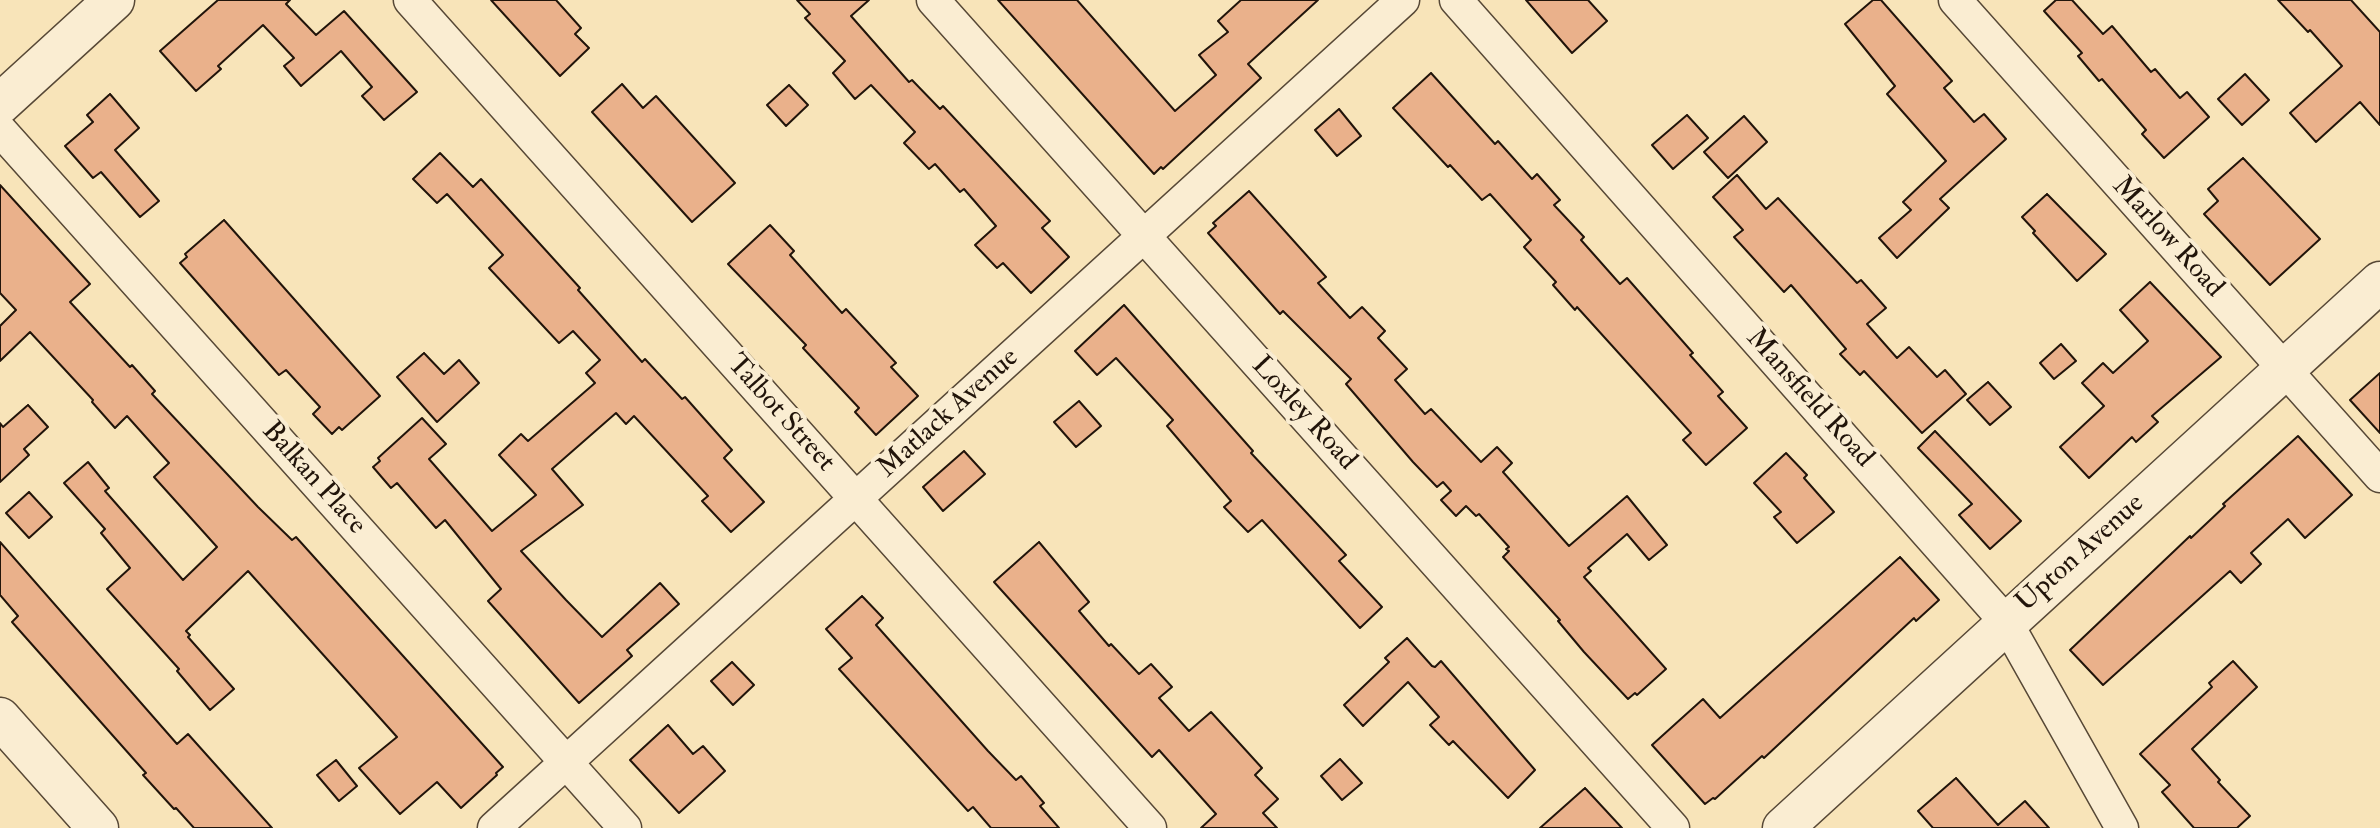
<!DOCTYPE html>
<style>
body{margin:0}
canvas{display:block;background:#f8e4b9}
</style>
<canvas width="2380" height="828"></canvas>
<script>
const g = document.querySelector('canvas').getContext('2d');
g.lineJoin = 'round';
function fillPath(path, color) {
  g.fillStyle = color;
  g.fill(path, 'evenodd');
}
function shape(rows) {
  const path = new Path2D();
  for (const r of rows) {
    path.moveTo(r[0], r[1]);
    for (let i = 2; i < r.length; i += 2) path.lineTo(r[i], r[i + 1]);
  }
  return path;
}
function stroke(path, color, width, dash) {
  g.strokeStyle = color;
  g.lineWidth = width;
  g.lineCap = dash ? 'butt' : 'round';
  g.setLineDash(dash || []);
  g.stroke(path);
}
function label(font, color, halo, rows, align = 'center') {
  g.font = font + ' "IM FELL Double Pica",serif';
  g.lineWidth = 8;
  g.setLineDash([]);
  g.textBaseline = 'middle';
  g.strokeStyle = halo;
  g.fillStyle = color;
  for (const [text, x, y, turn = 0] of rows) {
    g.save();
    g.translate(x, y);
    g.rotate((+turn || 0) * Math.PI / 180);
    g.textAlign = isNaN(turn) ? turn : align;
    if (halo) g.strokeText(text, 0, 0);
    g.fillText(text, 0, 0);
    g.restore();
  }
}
const building = shape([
 [218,0,290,0,286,4,316,35,344,11,417,92,384,120,362,96,372,87,341,51,301,86,284,66,294,58,263,25,218,66,221,69,196,91,160,51,218,0],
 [491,0,556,0,581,28,575,34,589,48,560,76,491,0],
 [797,0,869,0,851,16,909,82,912,80,940,109,943,106,1050,221,1042,228,1069,257,1031,293,1003,263,997,268,975,245,996,226,964,189,960,192,935,164,929,169,904,143,915,132,871,85,855,99,833,73,845,61,805,18,810,14,797,0],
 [998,0,1077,0,1175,111,1216,75,1199,55,1228,32,1218,21,1241,0,1318,0,1248,64,1261,78,1163,169,1161,167,1154,174,998,0],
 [1526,0,1588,0,1607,21,1572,53,1526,0],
 [1873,0,1881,0,1952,81,1944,88,1974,122,1984,114,2006,139,1940,199,1949,208,1897,258,1879,238,1911,210,1903,202,1946,161,1887,94,1895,86,1845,24,1873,0],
 [2056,0,2072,0,2103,34,2112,26,2151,72,2155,69,2180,98,2187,92,2209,117,2164,158,2142,134,2146,130,2102,79,2099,81,2078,56,2082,53,2044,11,2056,0],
 [2278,0,2351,0,2380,32,2380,125,2360,102,2316,142,2290,113,2342,66,2310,30,2308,32,2278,0],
 [1431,73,1495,144,1498,141,1532,179,1537,174,1560,200,1554,205,1584,237,1581,240,1620,284,1627,278,1693,353,1690,355,1723,392,1718,396,1747,428,1706,465,1683,440,1691,433,1577,307,1575,310,1553,285,1556,282,1524,247,1531,240,1490,194,1482,200,1450,165,1448,167,1393,108,1431,73],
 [2245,74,2269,100,2242,125,2218,99,2245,74],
 [622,84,643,108,656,96,735,183,692,222,592,112,622,84],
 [789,85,808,105,786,126,767,105,789,85],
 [110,94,139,128,115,150,159,201,140,217,101,172,93,178,65,146,93,122,87,115,110,94],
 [1339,109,1361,136,1337,156,1315,130,1339,109],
 [1687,115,1708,138,1673,169,1652,145,1687,115],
 [1744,116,1767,142,1728,178,1704,152,1744,116],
 [440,153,473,187,481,179,580,288,578,290,642,362,645,359,682,399,685,397,732,450,724,458,764,502,731,532,702,501,708,496,634,416,626,424,616,413,552,469,583,505,521,551,566,600,602,637,660,583,679,604,627,650,632,656,579,703,488,601,501,589,445,520,436,528,397,483,391,488,373,467,380,461,378,458,422,418,446,444,429,459,492,531,536,495,499,455,521,434,528,441,595,383,586,373,600,360,573,331,559,343,489,268,503,255,447,194,437,203,413,179,440,153],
 [2243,158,2320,239,2270,285,2204,214,2218,201,2208,189,2243,158],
 [1737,175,1766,209,1778,198,1857,283,1861,280,1886,308,1867,324,1897,358,1909,347,1937,377,1945,370,1966,394,1922,433,1864,371,1860,375,1840,354,1846,349,1791,285,1784,292,1734,237,1743,230,1713,197,1737,175],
 [0,185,90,284,70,302,130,367,132,365,155,391,152,394,258,507,292,540,296,537,503,767,496,773,497,775,461,808,437,782,400,814,359,768,397,737,248,571,186,631,190,635,188,637,234,689,210,710,177,671,179,669,107,589,130,568,101,533,105,529,64,483,88,462,109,488,105,491,183,580,217,547,154,477,169,463,127,416,115,428,92,402,93,400,30,332,0,361,0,326,16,310,0,293,0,185],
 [1249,191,1326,277,1318,283,1350,318,1362,307,1385,331,1378,338,1407,369,1395,380,1425,414,1431,409,1481,462,1497,447,1512,463,1503,472,1569,546,1627,496,1667,545,1649,560,1627,534,1588,568,1591,571,1584,577,1666,669,1637,695,1635,693,1628,699,1584,652,1558,621,1560,620,1503,557,1509,551,1506,549,1509,547,1479,514,1476,516,1466,506,1456,516,1441,500,1451,491,1443,482,1437,487,1413,462,1346,384,1351,379,1283,311,1280,314,1208,233,1216,226,1213,223,1249,191],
 [2047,194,2106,254,2077,281,2033,233,2035,231,2022,217,2047,194],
 [224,220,380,396,342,430,339,427,332,434,313,414,320,407,286,370,279,375,180,263,187,257,185,254,224,220],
 [770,225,794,251,790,255,842,313,846,309,896,363,891,367,918,396,876,435,855,412,859,408,803,348,806,345,728,264,770,225],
 [2150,282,2221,357,2152,416,2158,422,2136,442,2132,437,2089,478,2060,447,2104,406,2082,383,2103,363,2113,373,2148,341,2120,310,2150,282],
 [1124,305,1253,451,1251,453,1346,555,1339,561,1382,607,1360,628,1262,520,1248,532,1224,507,1231,501,1167,426,1173,420,1116,358,1097,375,1075,351,1124,305],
 [2061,344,2076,361,2054,379,2040,363,2061,344],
 [424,353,444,374,459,360,479,383,437,422,397,377,424,353],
 [2380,373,2380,433,2350,400,2380,373],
 [1988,382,2011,407,1990,425,1967,400,1988,382],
 [1079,401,1101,426,1076,447,1054,422,1079,401],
 [28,405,48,427,24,449,29,455,0,482,0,423,3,427,28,405],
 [1935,431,2021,521,1990,549,1959,515,1972,504,1918,448,1935,431],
 [2298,436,2352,495,2305,538,2288,519,2251,553,2261,564,2241,583,2230,571,2103,685,2070,650,2190,536,2191,538,2225,506,2223,504,2298,436],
 [964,451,985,474,943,511,923,487,964,451],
 [1786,453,1807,475,1804,478,1834,512,1797,543,1774,517,1781,512,1754,483,1786,453],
 [29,492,52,517,29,538,6,513,29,492],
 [0,542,177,744,188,734,272,828,194,828,176,808,174,809,143,775,146,773,12,622,18,616,0,595,0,542],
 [1039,542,1089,602,1079,611,1109,646,1111,644,1139,674,1151,664,1172,687,1159,698,1189,731,1211,712,1262,768,1255,775,1278,799,1263,813,1277,828,1201,828,1216,814,1159,750,1152,757,994,582,1039,542],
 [1900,557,1939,600,1916,621,1914,618,1764,758,1762,756,1715,799,1713,798,1705,804,1652,745,1703,699,1720,718,1900,557],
 [862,596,883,618,876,625,988,751,1016,780,1021,776,1044,803,1040,806,1059,828,991,828,973,807,968,811,839,669,852,658,826,629,862,596],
 [1407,638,1432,666,1435,667,1441,661,1535,770,1508,798,1453,741,1449,745,1430,725,1439,717,1408,682,1363,726,1344,705,1389,662,1385,658,1407,638],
 [2233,661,2257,687,2192,749,2220,780,2218,782,2250,816,2237,828,2194,828,2162,792,2170,785,2140,754,2212,687,2209,683,2233,661],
 [732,662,754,685,733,705,711,681,732,662],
 [668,725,693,754,703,746,725,771,679,813,630,760,668,725],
 [1340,759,1362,783,1342,800,1321,776,1340,759],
 [336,760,357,786,339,801,317,775,336,760],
 [1956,778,1998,825,2025,801,2049,828,1933,828,1918,811,1956,778],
 [1585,788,1622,828,1540,828,1585,788]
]);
const minor = shape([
 [410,0,1150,828],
 [933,0,1673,828],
 [1456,0,2006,622,2122,828],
 [1955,0,2380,476],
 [0,130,625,828],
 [494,828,1403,0]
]);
const tertiary = shape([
 [0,104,114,0],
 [0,718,98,828],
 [1783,828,2380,282]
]);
const streetNames = [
 ["Marlow Road",2167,238,48],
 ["Mansfield Road",1809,399,48],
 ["Talbot Street",780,414,48],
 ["Matlack Avenue",949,414,-42],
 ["Loxley Road",1303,414,48],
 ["Balkan Place",313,479,48],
 ["Upton Avenue",2081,554,-42]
];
fillPath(building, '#eab18b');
stroke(building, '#21140a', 2);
stroke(minor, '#574836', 35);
stroke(tertiary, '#574836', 43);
stroke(minor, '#faedd2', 32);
stroke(tertiary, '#faedd2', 40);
label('28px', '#21140a', '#faedd2', streetNames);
</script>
